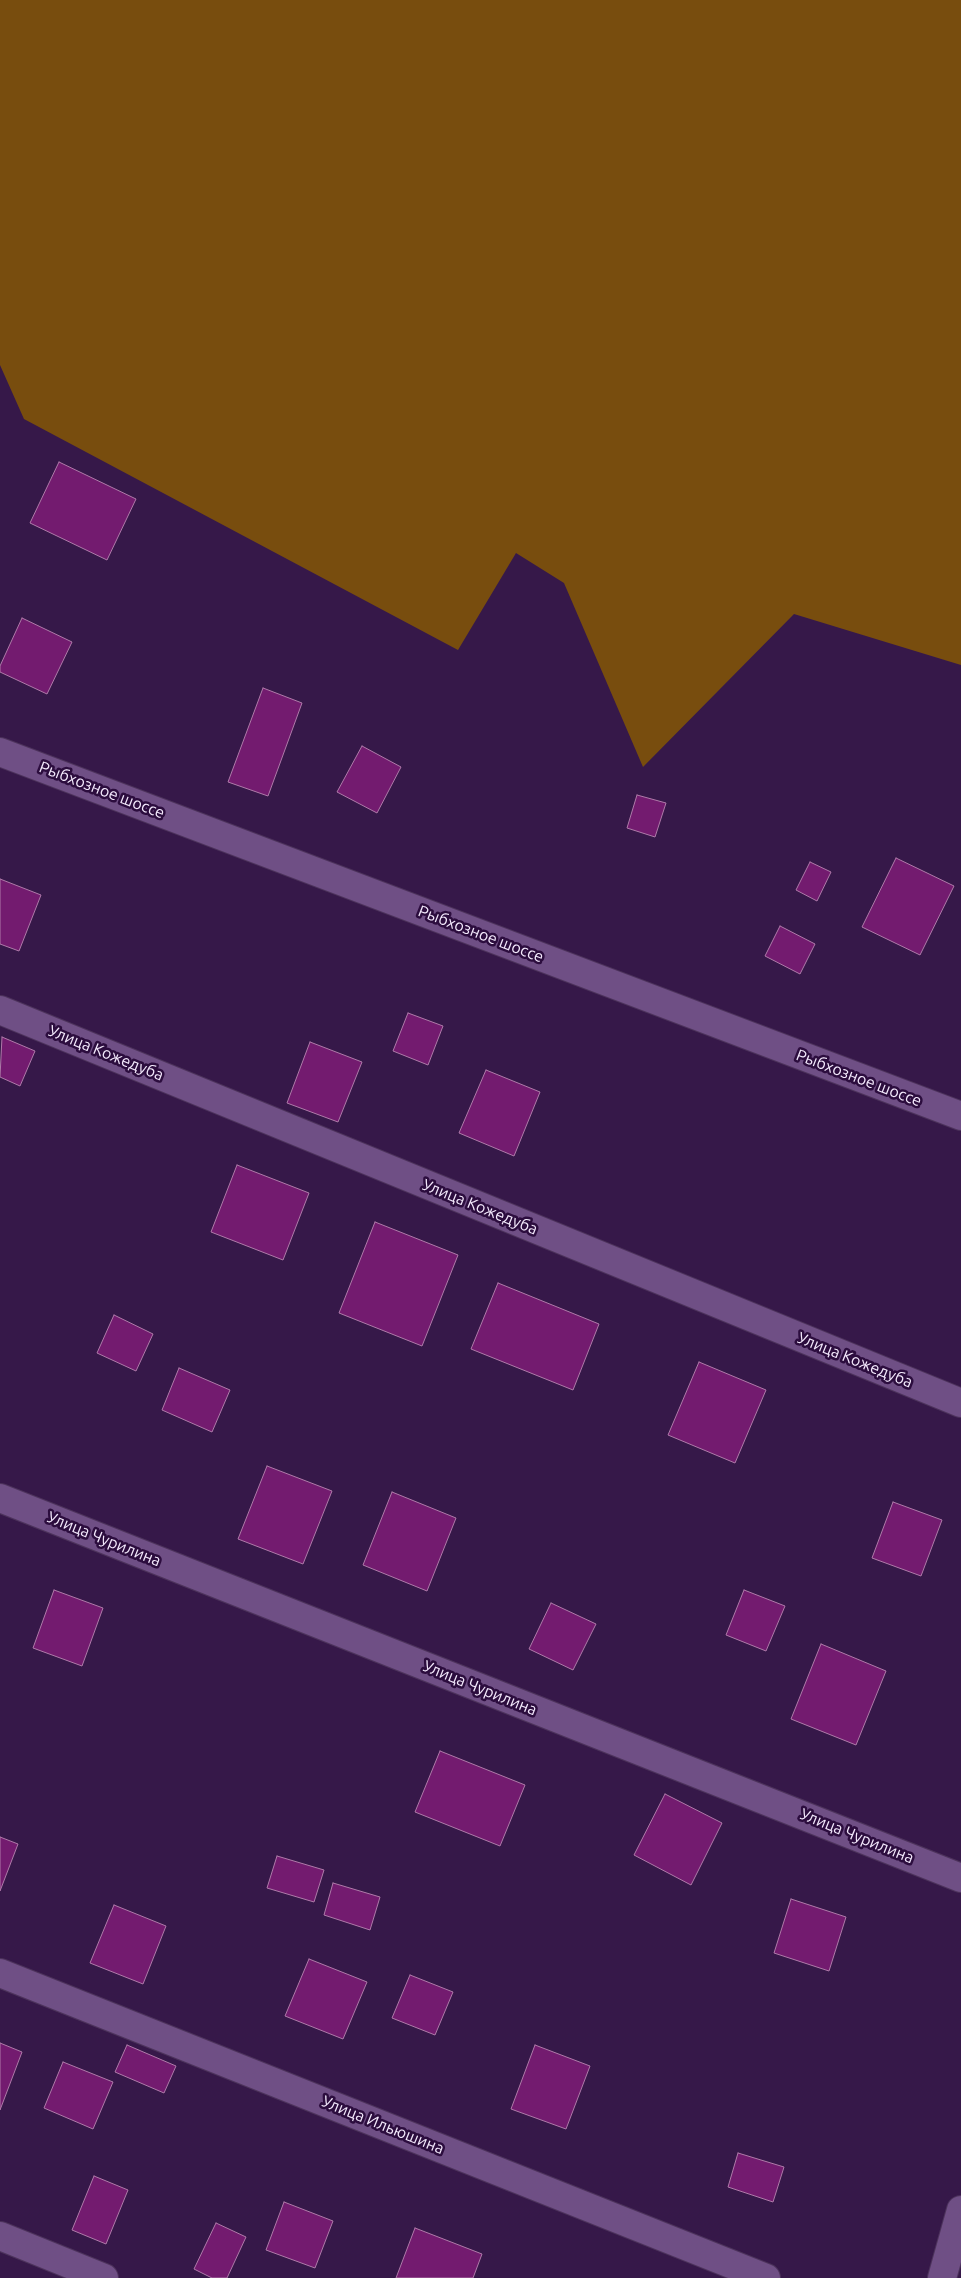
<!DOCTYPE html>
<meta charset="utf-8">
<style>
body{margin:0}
canvas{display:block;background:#361849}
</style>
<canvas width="961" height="2278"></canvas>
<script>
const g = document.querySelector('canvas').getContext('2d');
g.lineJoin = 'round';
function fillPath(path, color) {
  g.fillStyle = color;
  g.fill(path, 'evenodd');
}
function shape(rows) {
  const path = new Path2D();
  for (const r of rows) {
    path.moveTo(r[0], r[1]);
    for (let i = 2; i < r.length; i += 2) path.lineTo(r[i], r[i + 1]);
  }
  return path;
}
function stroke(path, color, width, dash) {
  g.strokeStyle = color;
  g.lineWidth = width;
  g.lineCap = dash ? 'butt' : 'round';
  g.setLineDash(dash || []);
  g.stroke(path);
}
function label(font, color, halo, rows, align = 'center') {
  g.font = font + ' Ubuntu,sans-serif';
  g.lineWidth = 5;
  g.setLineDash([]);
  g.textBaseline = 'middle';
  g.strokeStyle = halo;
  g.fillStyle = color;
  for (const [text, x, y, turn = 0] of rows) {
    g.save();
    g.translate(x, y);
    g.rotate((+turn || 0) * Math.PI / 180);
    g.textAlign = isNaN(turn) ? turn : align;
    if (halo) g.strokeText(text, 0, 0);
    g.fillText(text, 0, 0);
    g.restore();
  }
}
const forest = shape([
 [0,0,961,0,961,665,794,614,643,767,564,583,516,553,458,650,24,419,0,365]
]);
const building = shape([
 [59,462,136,499,107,560,30,523,59,462],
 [22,618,72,642,47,694,0,672,0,666,22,618],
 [263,688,302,703,268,796,228,782,263,688],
 [362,746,401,767,377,813,337,792,362,746],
 [637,795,666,803,655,837,627,828,637,795],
 [896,858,954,886,920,955,862,927,896,858],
 [810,862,831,872,817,901,796,890,810,862],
 [0,879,41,895,19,951,0,944,0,879],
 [780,926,815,944,800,974,765,956,780,926],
 [408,1013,443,1026,428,1065,393,1051,408,1013],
 [2,1037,35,1051,20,1086,0,1077,2,1037],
 [310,1042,362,1062,338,1122,287,1103,310,1042],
 [486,1070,540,1092,514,1156,459,1133,486,1070],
 [237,1165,309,1193,283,1260,211,1232,237,1165],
 [375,1222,458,1255,422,1346,339,1313,375,1222],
 [498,1283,599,1324,573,1390,471,1349,498,1283],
 [114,1315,153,1334,136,1371,97,1353,114,1315],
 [699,1362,766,1390,735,1463,668,1435,699,1362],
 [179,1368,230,1390,212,1432,162,1410,179,1368],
 [267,1466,332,1491,303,1564,238,1539,267,1466],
 [392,1492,456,1518,427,1591,363,1565,392,1492],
 [893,1502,942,1520,921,1576,872,1558,893,1502],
 [54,1590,103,1608,82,1666,33,1648,54,1590],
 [744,1590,785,1606,766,1651,726,1635,744,1590],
 [551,1603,596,1624,573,1670,529,1649,551,1603],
 [821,1644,886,1671,856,1745,791,1719,821,1644],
 [440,1751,525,1785,500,1846,415,1812,440,1751],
 [665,1794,722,1823,691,1885,634,1855,665,1794],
 [0,1837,18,1844,0,1891,0,1837],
 [277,1856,324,1870,314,1902,267,1888,277,1856],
 [333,1883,380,1897,370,1930,324,1915,333,1883],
 [791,1899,846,1917,829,1971,774,1953,791,1899],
 [114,1905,166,1926,143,1984,90,1963,114,1905],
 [309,1959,367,1982,343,2039,285,2016,309,1959],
 [410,1975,453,1992,435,2035,392,2018,410,1975],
 [0,2043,22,2052,0,2110,0,2043],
 [127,2045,176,2066,164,2093,115,2072,127,2045],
 [535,2045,590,2066,566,2129,511,2109,535,2045],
 [63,2062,113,2082,93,2129,44,2108,63,2062],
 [738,2153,784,2167,773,2202,728,2187,738,2153],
 [94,2176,128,2190,106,2244,72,2230,94,2176],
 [284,2202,333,2221,315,2268,266,2250,284,2202],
 [216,2223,246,2237,227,2278,212,2278,194,2269,216,2223],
 [415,2228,482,2254,473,2278,396,2278,415,2228]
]);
const street = shape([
 [0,1010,961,1403],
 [0,1498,961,1878],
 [0,1973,766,2278],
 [0,2236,104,2278],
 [942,2278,961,2210]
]);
const secondary = shape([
 [0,752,961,1116]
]);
const streetNames = [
 ["Рыбхозное шоссе",102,790,21],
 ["Рыбхозное шоссе",481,934,21],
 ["Улица Кожедуба",106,1053,22],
 ["Рыбхозное шоссе",859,1078,21],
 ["Улица Кожедуба",480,1207,22],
 ["Улица Кожедуба",855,1360,22],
 ["Улица Чурилина",104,1539,22],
 ["Улица Чурилина",480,1688,22],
 ["Улица Чурилина",857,1836,22],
 ["Улица Ильюшина",383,2125,22]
];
fillPath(forest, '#784d0e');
fillPath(building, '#731b6f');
stroke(building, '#af7aa9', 1);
stroke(street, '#4d335c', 30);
stroke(secondary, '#4d335c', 30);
stroke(street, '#6f4f85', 28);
stroke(secondary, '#6f4f85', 28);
label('16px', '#f4eafd', '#2c0d3e', streetNames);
</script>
